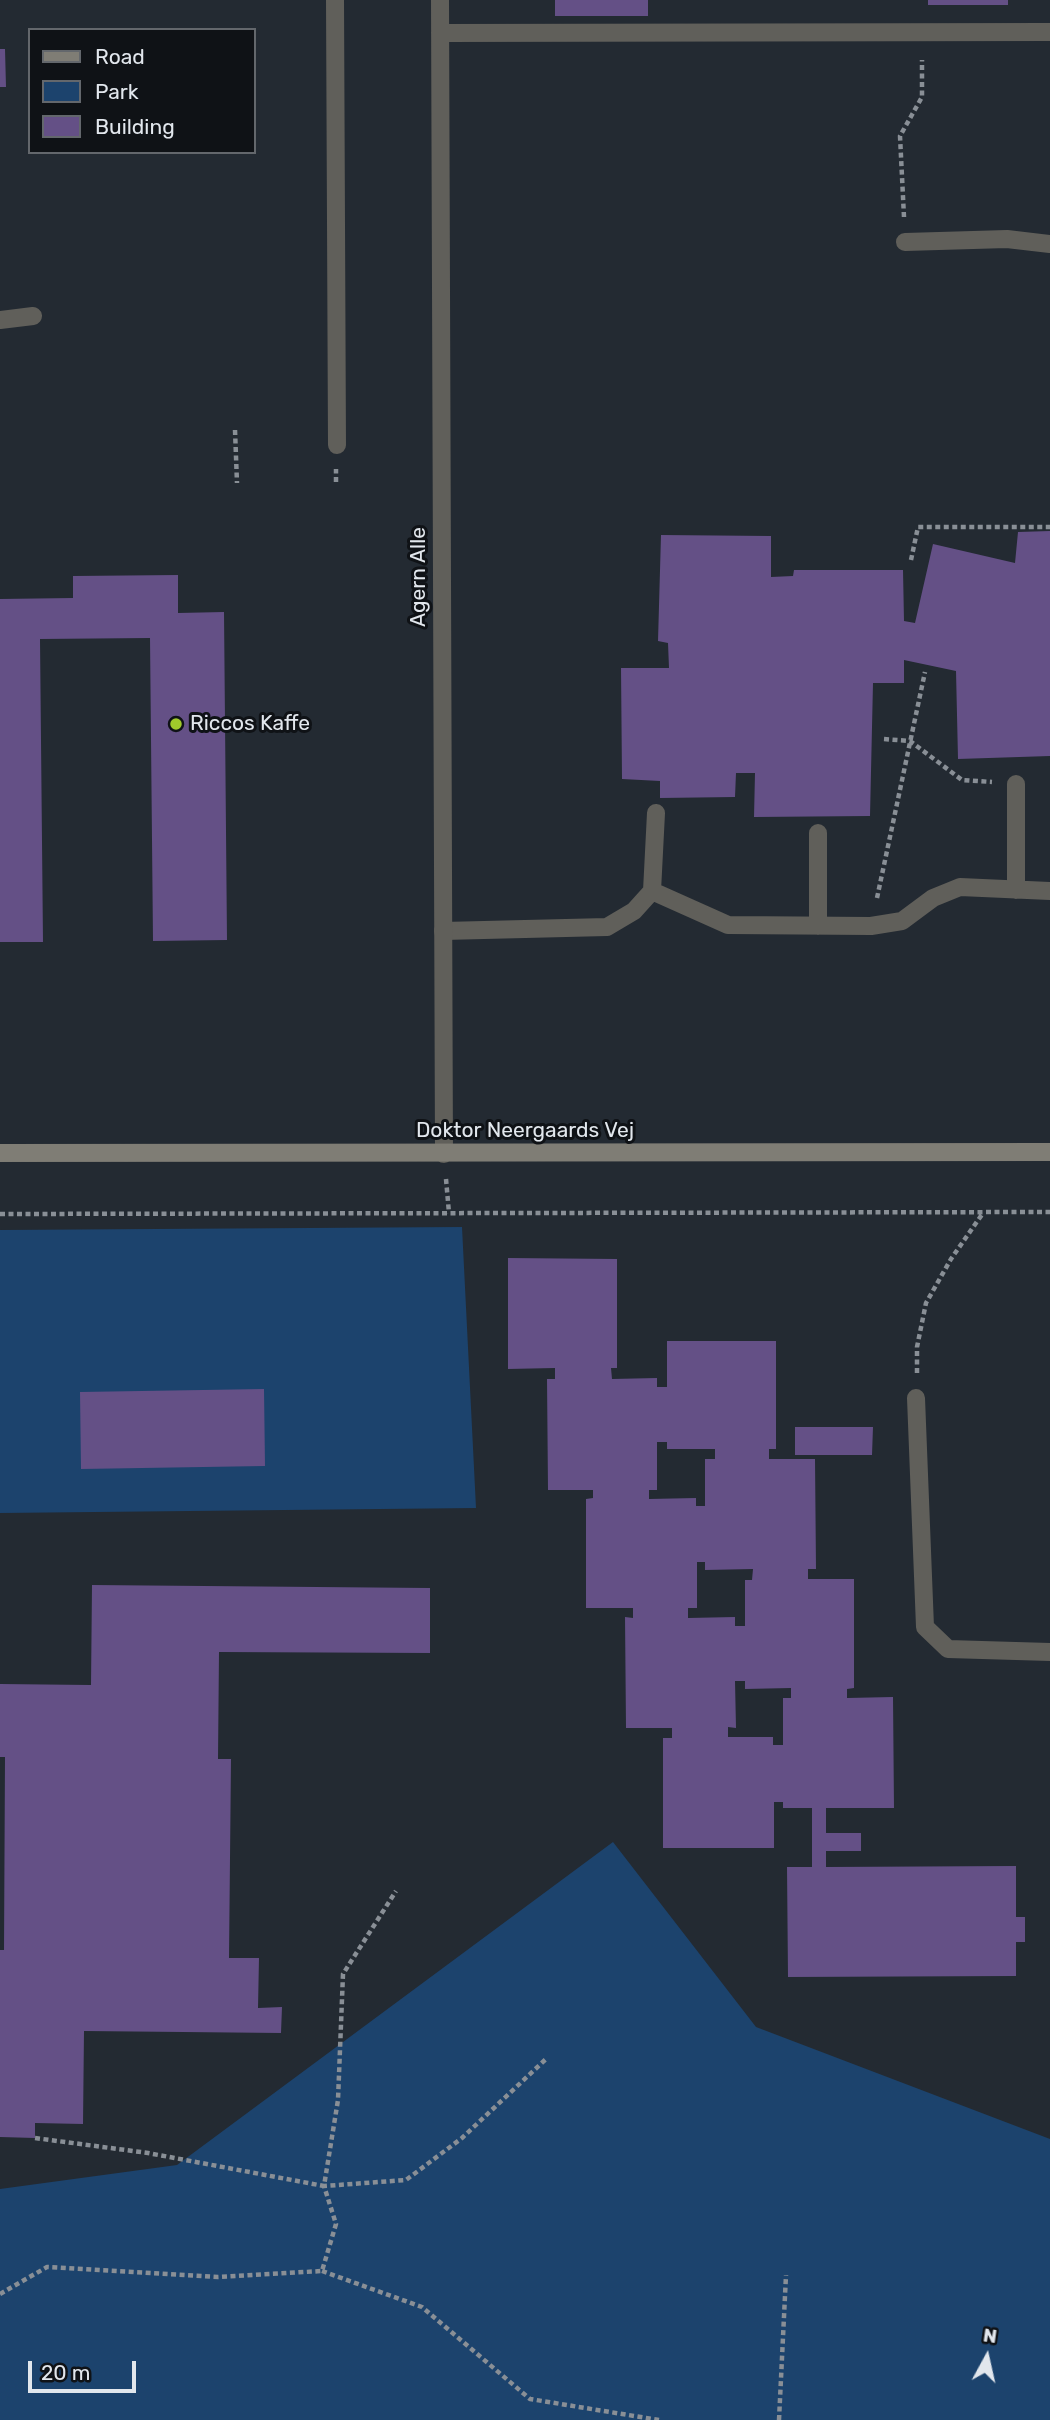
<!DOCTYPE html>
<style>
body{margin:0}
#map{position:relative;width:1050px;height:2420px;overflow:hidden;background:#232a32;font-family:Rubik,sans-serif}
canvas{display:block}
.legend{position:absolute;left:28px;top:28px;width:228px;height:126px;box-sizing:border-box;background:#0f1216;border:2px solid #63676c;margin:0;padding:9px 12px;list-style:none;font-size:21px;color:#e2e7ed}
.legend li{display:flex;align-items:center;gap:14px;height:35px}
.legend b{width:35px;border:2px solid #63676c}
.north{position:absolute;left:952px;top:2322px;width:70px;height:70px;-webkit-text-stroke:5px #0f1216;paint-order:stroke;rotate:8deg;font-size:19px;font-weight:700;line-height:28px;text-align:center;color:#e2e7ed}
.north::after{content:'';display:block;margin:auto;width:24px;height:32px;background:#e2e7ed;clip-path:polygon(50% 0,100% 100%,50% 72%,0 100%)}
.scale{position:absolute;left:28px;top:2361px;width:108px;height:32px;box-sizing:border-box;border:4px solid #e2e7ed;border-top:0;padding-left:9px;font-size:21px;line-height:24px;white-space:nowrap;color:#e2e7ed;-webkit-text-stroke:5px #0f1216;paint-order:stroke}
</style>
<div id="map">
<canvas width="1050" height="2420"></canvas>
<ul class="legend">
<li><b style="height:9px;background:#7f7d75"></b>Road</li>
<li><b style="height:19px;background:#1c436d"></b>Park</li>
<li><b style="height:19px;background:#645086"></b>Building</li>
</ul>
<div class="north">N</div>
<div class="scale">20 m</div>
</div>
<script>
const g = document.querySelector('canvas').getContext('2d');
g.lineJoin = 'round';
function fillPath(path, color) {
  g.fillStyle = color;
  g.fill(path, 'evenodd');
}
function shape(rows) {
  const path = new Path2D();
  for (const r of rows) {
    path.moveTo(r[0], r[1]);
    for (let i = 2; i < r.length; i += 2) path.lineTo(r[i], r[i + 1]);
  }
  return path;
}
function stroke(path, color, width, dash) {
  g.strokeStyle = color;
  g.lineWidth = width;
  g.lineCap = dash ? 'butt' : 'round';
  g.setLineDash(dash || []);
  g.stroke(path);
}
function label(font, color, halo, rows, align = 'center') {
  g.font = font + ' Rubik,sans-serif';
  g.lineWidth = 6;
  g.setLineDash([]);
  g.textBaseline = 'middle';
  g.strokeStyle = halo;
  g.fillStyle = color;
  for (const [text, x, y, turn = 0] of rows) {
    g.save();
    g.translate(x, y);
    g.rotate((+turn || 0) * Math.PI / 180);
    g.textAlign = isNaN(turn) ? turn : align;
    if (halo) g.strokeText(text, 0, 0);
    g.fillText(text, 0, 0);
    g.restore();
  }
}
const green = shape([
 [462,1227,476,1508,0,1513,0,1230],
 [613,1842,756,2027,1050,2139,1050,2420,0,2420,0,2189,177,2165]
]);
const building = shape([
 [555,0,648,0,648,16,555,16],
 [928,0,1008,0,1008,5,928,5],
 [0,49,5,49,6,87,0,87],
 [1050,531,1050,756,958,759,956,671,904,660,904,683,873,683,870,816,754,817,755,773,736,773,735,797,660,798,660,781,622,779,621,668,669,668,668,643,658,641,661,535,771,536,771,577,793,576,794,570,903,570,904,621,915,623,933,544,1015,563,1018,532],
 [178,575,178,613,224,612,227,940,153,941,150,638,40,639,43,942,0,942,0,599,73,598,73,576],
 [508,1258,617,1259,617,1368,611,1368,612,1379,657,1378,657,1387,667,1387,667,1341,776,1341,776,1449,769,1449,769,1459,815,1459,816,1569,808,1569,808,1579,854,1579,854,1688,847,1689,847,1698,893,1697,894,1808,826,1808,826,1833,861,1833,861,1851,826,1851,826,1867,1016,1866,1016,1917,1025,1917,1025,1942,1016,1942,1016,1976,788,1977,787,1867,812,1867,812,1808,783,1808,783,1802,774,1802,774,1848,663,1848,663,1738,672,1738,672,1728,626,1728,625,1617,633,1618,633,1608,586,1608,586,1499,593,1498,593,1490,548,1490,547,1379,555,1379,555,1368,508,1369],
 [657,1442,667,1442,667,1449,715,1449,715,1459,705,1459,705,1506,696,1506,696,1498,649,1499,649,1490,657,1490],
 [697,1562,705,1562,705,1570,753,1569,752,1580,745,1580,745,1626,735,1626,735,1617,688,1618,688,1608,697,1608],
 [735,1681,745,1681,745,1689,791,1688,791,1698,783,1698,783,1745,773,1745,773,1737,728,1737,728,1727,736,1728],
 [264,1389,265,1466,81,1469,80,1392],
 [795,1427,873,1427,872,1455,795,1455],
 [92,1585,430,1588,430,1653,219,1652,218,1759,231,1759,229,1958,259,1958,258,2008,282,2007,281,2033,84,2031,83,2124,35,2123,35,2138,0,2137,0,1950,4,1950,5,1757,0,1757,0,1684,91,1685]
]);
const path = shape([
 [904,217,900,136,922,97,922,60],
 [235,430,237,483],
 [336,482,336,469],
 [911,560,918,527,1050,527],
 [884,739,910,741,962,780,992,782],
 [877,898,925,672],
 [446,1179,449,1213],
 [0,1214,1050,1212],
 [917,1373,917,1347,926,1303,951,1259,983,1213],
 [35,2138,148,2153,324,2186,338,2100,343,1974,396,1891],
 [322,2271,422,2307,530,2399,659,2420],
 [0,2294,47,2267,218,2277,322,2271,336,2224,324,2186,406,2180,462,2138,546,2059],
 [779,2420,786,2275]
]);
const lane = shape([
 [335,0,337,445],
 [905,242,1007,239,1050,244],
 [0,320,33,316],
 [818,833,818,926],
 [1016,890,1016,784],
 [652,891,728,925,871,926,902,921,933,898,960,887,1050,891],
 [443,931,607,927,634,911,652,891,656,813],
 [916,1398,925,1627,948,1649,1050,1652]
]);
const street = shape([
 [440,0,444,1154],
 [440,33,1050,32]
]);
const secondary = shape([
 [0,1153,1050,1152]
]);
const markers = [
 [176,724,7,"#a0c92b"]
];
const streetNames = [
 ["Agern Alle",419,577,-90],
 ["Doktor Neergaards Vej",525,1131]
];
const poiNames = [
 ["Riccos Kaffe",190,724]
];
fillPath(green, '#1c436d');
fillPath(building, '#645086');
stroke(path, '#898f96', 4.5, [5, 3.5]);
stroke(lane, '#605f5a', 18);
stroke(street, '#605f5a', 18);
stroke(secondary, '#7f7d75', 18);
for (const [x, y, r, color] of markers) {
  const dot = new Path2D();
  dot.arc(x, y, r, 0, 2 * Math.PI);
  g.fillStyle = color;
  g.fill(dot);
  stroke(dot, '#0f1216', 2.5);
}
label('21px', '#e2e7ed', '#0f1216', streetNames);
label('21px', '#e2e7ed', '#0f1216', poiNames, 'left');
</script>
